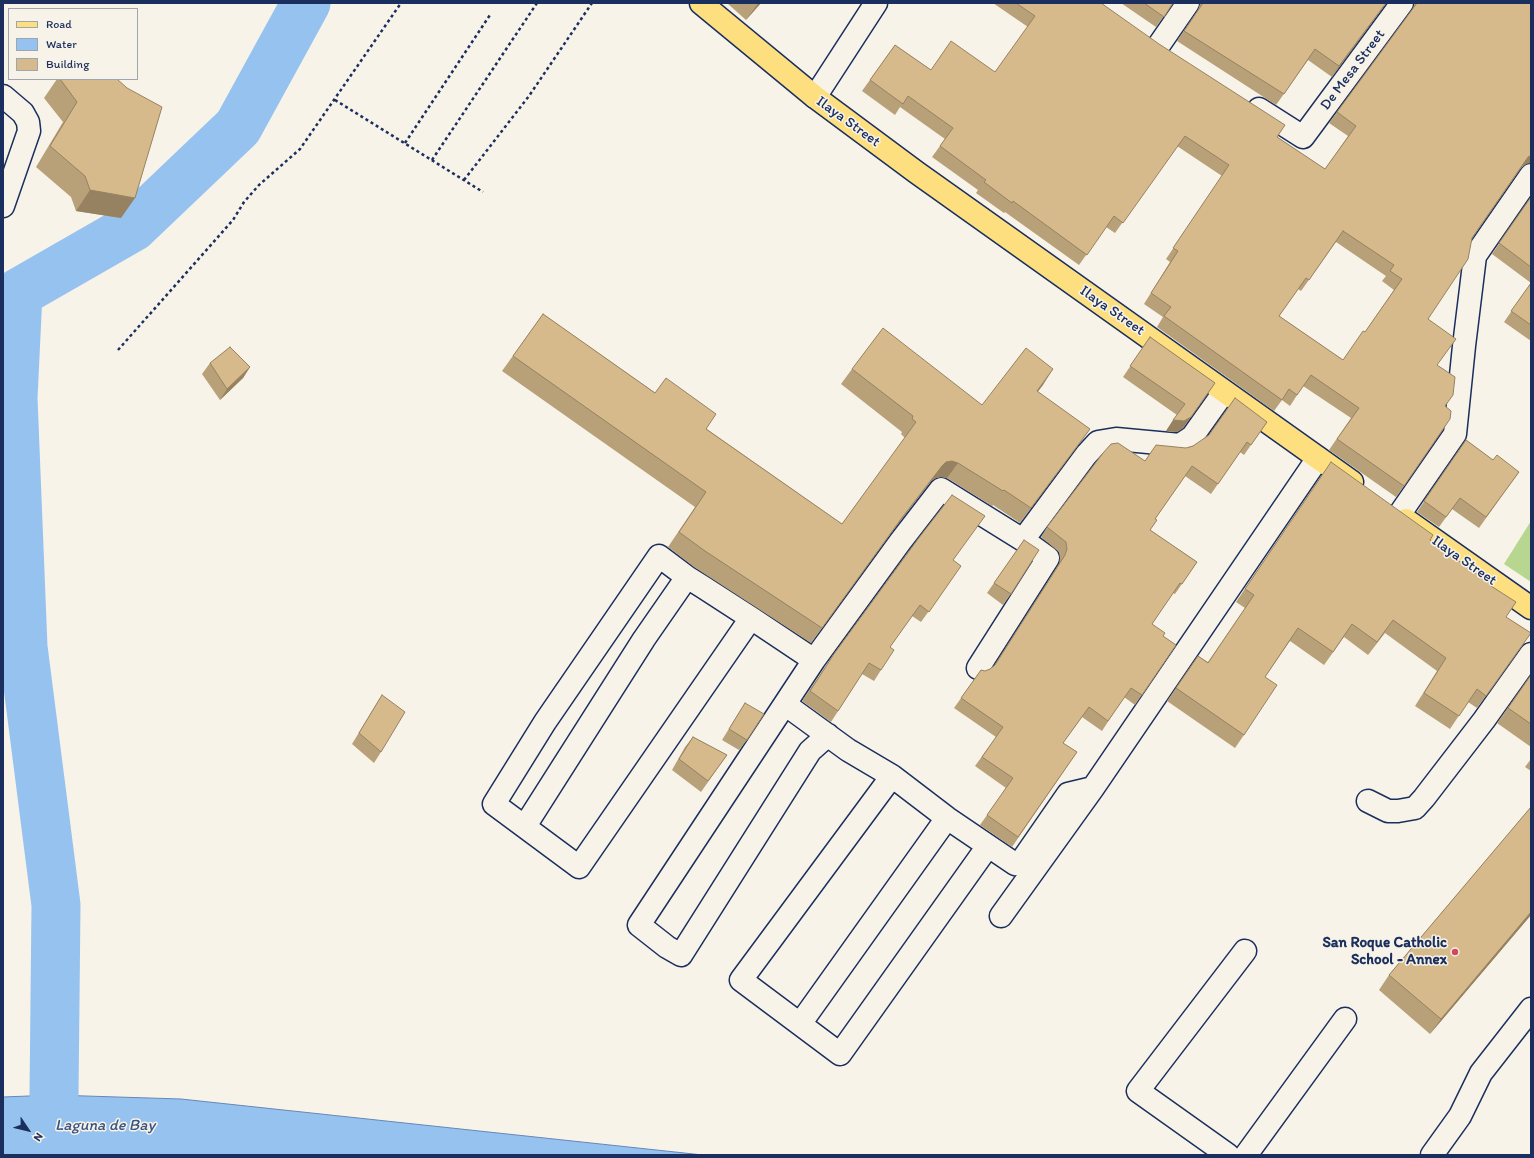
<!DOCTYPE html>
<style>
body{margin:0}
#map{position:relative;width:1534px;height:1158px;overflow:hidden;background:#f7f3e8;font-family:Itim,sans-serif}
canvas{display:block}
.frame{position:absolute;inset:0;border:4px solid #1b2f5e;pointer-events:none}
.legend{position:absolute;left:8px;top:8px;width:130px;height:72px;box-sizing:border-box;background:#f7f3e8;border:1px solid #9fa5b1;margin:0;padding:5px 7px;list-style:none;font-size:12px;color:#1b2f5e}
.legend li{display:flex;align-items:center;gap:8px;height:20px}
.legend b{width:20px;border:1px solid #9fa5b1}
.north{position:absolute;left:8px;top:1110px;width:40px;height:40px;-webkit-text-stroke:3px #f7f3e8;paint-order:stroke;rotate:125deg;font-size:11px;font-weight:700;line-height:16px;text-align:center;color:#1b2f5e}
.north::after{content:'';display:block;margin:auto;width:14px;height:18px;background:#1b2f5e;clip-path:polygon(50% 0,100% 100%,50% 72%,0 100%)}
</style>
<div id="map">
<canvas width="1534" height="1158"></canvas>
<div class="frame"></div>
<ul class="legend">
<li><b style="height:5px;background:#fddf80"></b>Road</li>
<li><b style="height:11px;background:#96c2f0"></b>Water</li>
<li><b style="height:11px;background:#d6ba8b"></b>Building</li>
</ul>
<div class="north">N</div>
</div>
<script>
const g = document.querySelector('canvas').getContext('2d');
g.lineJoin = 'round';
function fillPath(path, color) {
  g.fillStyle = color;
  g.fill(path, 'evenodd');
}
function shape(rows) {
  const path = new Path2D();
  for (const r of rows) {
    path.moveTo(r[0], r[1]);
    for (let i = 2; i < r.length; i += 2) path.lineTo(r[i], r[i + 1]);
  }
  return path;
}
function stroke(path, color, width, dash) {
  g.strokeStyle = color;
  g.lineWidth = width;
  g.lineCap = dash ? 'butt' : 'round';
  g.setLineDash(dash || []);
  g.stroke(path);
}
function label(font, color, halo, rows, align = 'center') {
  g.font = font + ' Itim,sans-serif';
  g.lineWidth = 3;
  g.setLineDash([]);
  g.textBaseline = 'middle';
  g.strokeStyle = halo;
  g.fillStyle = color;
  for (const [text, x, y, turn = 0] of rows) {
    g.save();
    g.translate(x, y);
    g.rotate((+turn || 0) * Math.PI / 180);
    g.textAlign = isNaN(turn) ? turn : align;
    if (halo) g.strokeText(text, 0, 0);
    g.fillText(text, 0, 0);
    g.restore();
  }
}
const green = shape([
 [1531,521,1531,582,1504,564]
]);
const water = shape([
 [54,1095,181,1099,703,1155,3,1155,3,1097,54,1095]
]);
const river = shape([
 [54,1095,56,905,23,647,13,398,18,293,133,227,238,127,306,3]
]);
const path = shape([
 [335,100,483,192],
 [405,143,490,15],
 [432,160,537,3],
 [464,180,529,96,592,3],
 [118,350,233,220,244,202,259,185,300,149,401,3]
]);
const minor = shape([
 [1159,45,1188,3],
 [3,96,23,113,28,122,29,131,3,206],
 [815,97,876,3],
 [1259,109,1303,137,1402,3],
 [1399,515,1455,434,1464,346,1475,256,1531,175],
 [1023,540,1086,455,1098,442,1116,439,1180,445,1192,437,1224,392],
 [751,618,579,867,494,804,545,722,659,556,687,577,703,587,751,618,814,660],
 [786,705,848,750,892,776,947,818,1015,864,1023,859,1068,794,1093,788],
 [828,735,810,751,681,955,667,947,639,925,814,660,900,542,941,489,1023,540,1048,558,978,668],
 [892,776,741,980,840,1054,988,846],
 [1368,801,1388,811,1398,811,1415,808,1424,798,1484,720,1531,654],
 [525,826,644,639,687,577],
 [1001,916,1093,788,1318,458],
 [800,1024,947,818],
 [1228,1155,1138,1091,1245,951],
 [1246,1155,1345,1019],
 [1432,1155,1460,1116,1481,1073,1531,1009]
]);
const major = shape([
 [701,3,815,97,916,172,1352,482],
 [1406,520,1531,608]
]);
const wall = shape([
 [727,3,761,3,746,20],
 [993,3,1101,3,1277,137,1325,169,1348,136,1329,123,1413,9,1414,5,1414,3,1531,3,1526,164,1521,168,1472,238,1428,319,1437,365,1445,407,1404,486,1396,497,1329,450,1351,418,1303,386,1290,406,1282,400,1274,411,1157,327,1163,317,1144,304,1170,262,1166,259,1222,176,1177,146,1115,233,1106,227,1079,265,1005,212,1004,213,976,193,978,190,932,157,945,139,900,107,895,115,862,91,895,45,931,70,995,72,1028,27],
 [1336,242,1386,276,1382,281,1394,290,1365,332,1343,360,1279,316,1298,289,1301,291],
 [1121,3,1173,3,1156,27],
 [1200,3,1386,3,1332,77,1308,60,1276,105,1177,41,1198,10,1200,4],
 [57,79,117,79,121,218,76,211,71,197,36,167,63,122,44,98],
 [1531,197,1531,341,1504,322,1531,283,1492,254],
 [543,314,842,524,905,438,901,434,902,432,841,384,852,369,982,405,1043,385,1037,392,1090,429,1020,523,993,505,992,506,947,478,941,477,936,478,931,481,890,534,811,643,694,567,668,547,695,507,502,371],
 [1150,337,1215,383,1183,428,1177,432,1166,431,1177,415,1123,377],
 [210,363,250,367,243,378,220,400,202,374],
 [1267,422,1244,455,1240,452,1211,494,1185,476,1155,519,1150,530,1197,562,1175,594,1173,593,1152,624,1163,636,1176,645,1135,705,1124,697,1102,731,1082,717,1063,743,1077,752,1012,847,980,825,1006,788,975,766,996,737,954,708,981,670,985,671,990,669,994,666,1059,565,1060,558,1059,552,1041,537,1047,527,1145,461],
 [1466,440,1493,460,1519,472,1479,528,1452,509,1439,527,1417,512],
 [1322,475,1430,540,1491,586,1506,617,1531,633,1477,708,1468,702,1450,729,1415,706,1437,671,1385,633,1368,655,1344,637,1324,665,1290,641,1265,677,1244,735,1235,748,1167,701,1198,656,1208,662,1245,608,1236,602],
 [1024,540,1011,594,1003,605,987,593],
 [953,560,961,566,921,622,912,616,890,647,881,670,874,681,862,674,831,722,802,701,834,654],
 [1531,675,1531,747,1497,723],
 [382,695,381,752,374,763,352,744,375,706],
 [745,703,747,740,739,750,722,740,738,714],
 [693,737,727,755,701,792,672,770,685,747],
 [1531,759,1531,771,1525,767],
 [1531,807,1531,915,1430,1034,1379,990,1389,975]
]);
const shadedWall = shape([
 [758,3,761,3,746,20,757,5],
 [1386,3,1332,77,1339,66],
 [1531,155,1531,163,1526,164,1521,168,1528,157],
 [90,190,135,198,121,218,76,211],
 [250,367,243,378,220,400,227,389],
 [1053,369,1043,385,1026,407,1037,391],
 [1215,383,1183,428,1177,432,1166,431,1173,420],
 [1090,429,1079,444,1020,523,1031,508],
 [952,461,958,463,947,478,941,477,936,478,931,481,890,534,811,643,901,519,942,466,946,462],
 [1531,912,1531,915,1430,1034,1441,1019]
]);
const building = shape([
 [1016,3,1101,3,1159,44,1285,125,1277,137,1325,169,1356,126,1337,112,1417,3,1531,3,1531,155,1528,157,1472,238,1468,259,1428,319,1456,339,1437,365,1455,377,1453,395,1445,406,1451,411,1450,419,1404,486,1337,439,1359,408,1311,375,1297,395,1289,389,1282,400,1164,316,1171,307,1151,293,1178,251,1173,248,1229,165,1185,136,1123,223,1114,216,1087,255,1013,201,1012,203,984,182,986,180,940,146,953,128,908,96,903,104,870,80,895,45,931,70,951,41,995,72,1035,16,1016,3],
 [1343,231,1394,265,1390,271,1402,279,1365,332,1363,331,1343,360,1279,316,1306,278,1309,280,1343,231],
 [1144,3,1173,3,1164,17,1144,3],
 [1203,3,1386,3,1339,66,1315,49,1284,94,1184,31,1203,3],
 [60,79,117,79,127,88,162,107,135,198,90,190,85,176,50,146,77,102,60,79],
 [1531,197,1531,267,1499,243,1531,197],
 [1531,283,1531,325,1511,311,1531,283],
 [543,314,655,393,666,378,716,414,706,429,842,524,916,422,912,419,913,416,852,369,883,328,982,405,1026,348,1053,369,1037,391,1090,429,1031,508,1004,490,1003,491,958,463,952,461,946,462,942,466,901,519,822,628,705,551,679,532,706,492,513,356,543,314],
 [1150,337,1215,383,1191,417,1184,421,1173,420,1185,404,1130,366,1150,337],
 [230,347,250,367,227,389,210,363,230,347],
 [1235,398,1267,422,1251,445,1247,442,1218,484,1192,466,1155,519,1157,520,1150,530,1197,562,1182,584,1180,583,1152,624,1165,633,1163,636,1176,645,1142,695,1131,688,1108,721,1089,707,1063,743,1077,752,1018,837,987,815,1013,778,982,757,1003,727,961,698,981,670,985,671,990,669,995,665,1065,555,1067,549,1066,542,1047,527,1103,453,1111,444,1118,443,1145,461,1156,445,1186,448,1193,446,1209,435,1235,398],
 [1466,440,1493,460,1497,455,1519,472,1486,517,1460,498,1446,517,1424,501,1466,440],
 [1331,462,1433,535,1430,540,1492,585,1491,586,1516,602,1506,617,1531,633,1486,696,1477,689,1459,716,1424,693,1446,658,1393,620,1377,642,1352,624,1333,652,1298,628,1265,677,1277,685,1244,735,1176,688,1198,656,1208,663,1254,595,1245,589,1331,462],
 [952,495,985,516,953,560,961,566,929,612,920,605,890,647,894,650,881,670,869,663,838,711,810,691,834,654,918,539,952,495],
 [1024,540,1039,550,1011,594,994,583,1024,540],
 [1531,675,1531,724,1508,708,1531,675],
 [382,695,405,712,381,752,359,733,382,695],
 [745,703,764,714,747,740,729,729,745,703],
 [693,737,727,755,708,781,679,759,693,737],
 [1531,807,1531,912,1441,1019,1389,975,1531,807]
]);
const markers = [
 [1455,952,4,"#d1495b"]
];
const streetNames = [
 ["De Mesa Street",1353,70,-53],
 ["Ilaya Street",848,122,36],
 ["Ilaya Street",1112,311,35],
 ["Ilaya Street",1464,561,35]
];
const poiNames = [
 ["San Roque Catholic",1447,943],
 ["School - Annex",1447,960]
];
const waterNames = [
 ["Laguna de Bay",105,1126]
];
fillPath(green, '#b7d790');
fillPath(water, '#96c2f0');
stroke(water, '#6587b6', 1);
stroke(river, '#96c2f0', 49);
stroke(minor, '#1b2f5e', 25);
stroke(major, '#1b2f5e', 25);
stroke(path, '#1b2f5e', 2.5, [3, 3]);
stroke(minor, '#f7f3e8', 22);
stroke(major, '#fddf80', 22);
fillPath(wall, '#b8a078');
fillPath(shadedWall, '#968261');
fillPath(building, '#d6ba8b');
stroke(building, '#968261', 1);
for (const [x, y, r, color] of markers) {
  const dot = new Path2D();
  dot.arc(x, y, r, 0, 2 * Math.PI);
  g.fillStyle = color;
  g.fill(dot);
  stroke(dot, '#f7f3e8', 1.5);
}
label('15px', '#1b2f5e', '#f7f3e8', streetNames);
label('bold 15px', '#1b2f5e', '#f7f3e8', poiNames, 'right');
label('italic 16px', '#3a5482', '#f7f3e8', waterNames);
</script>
